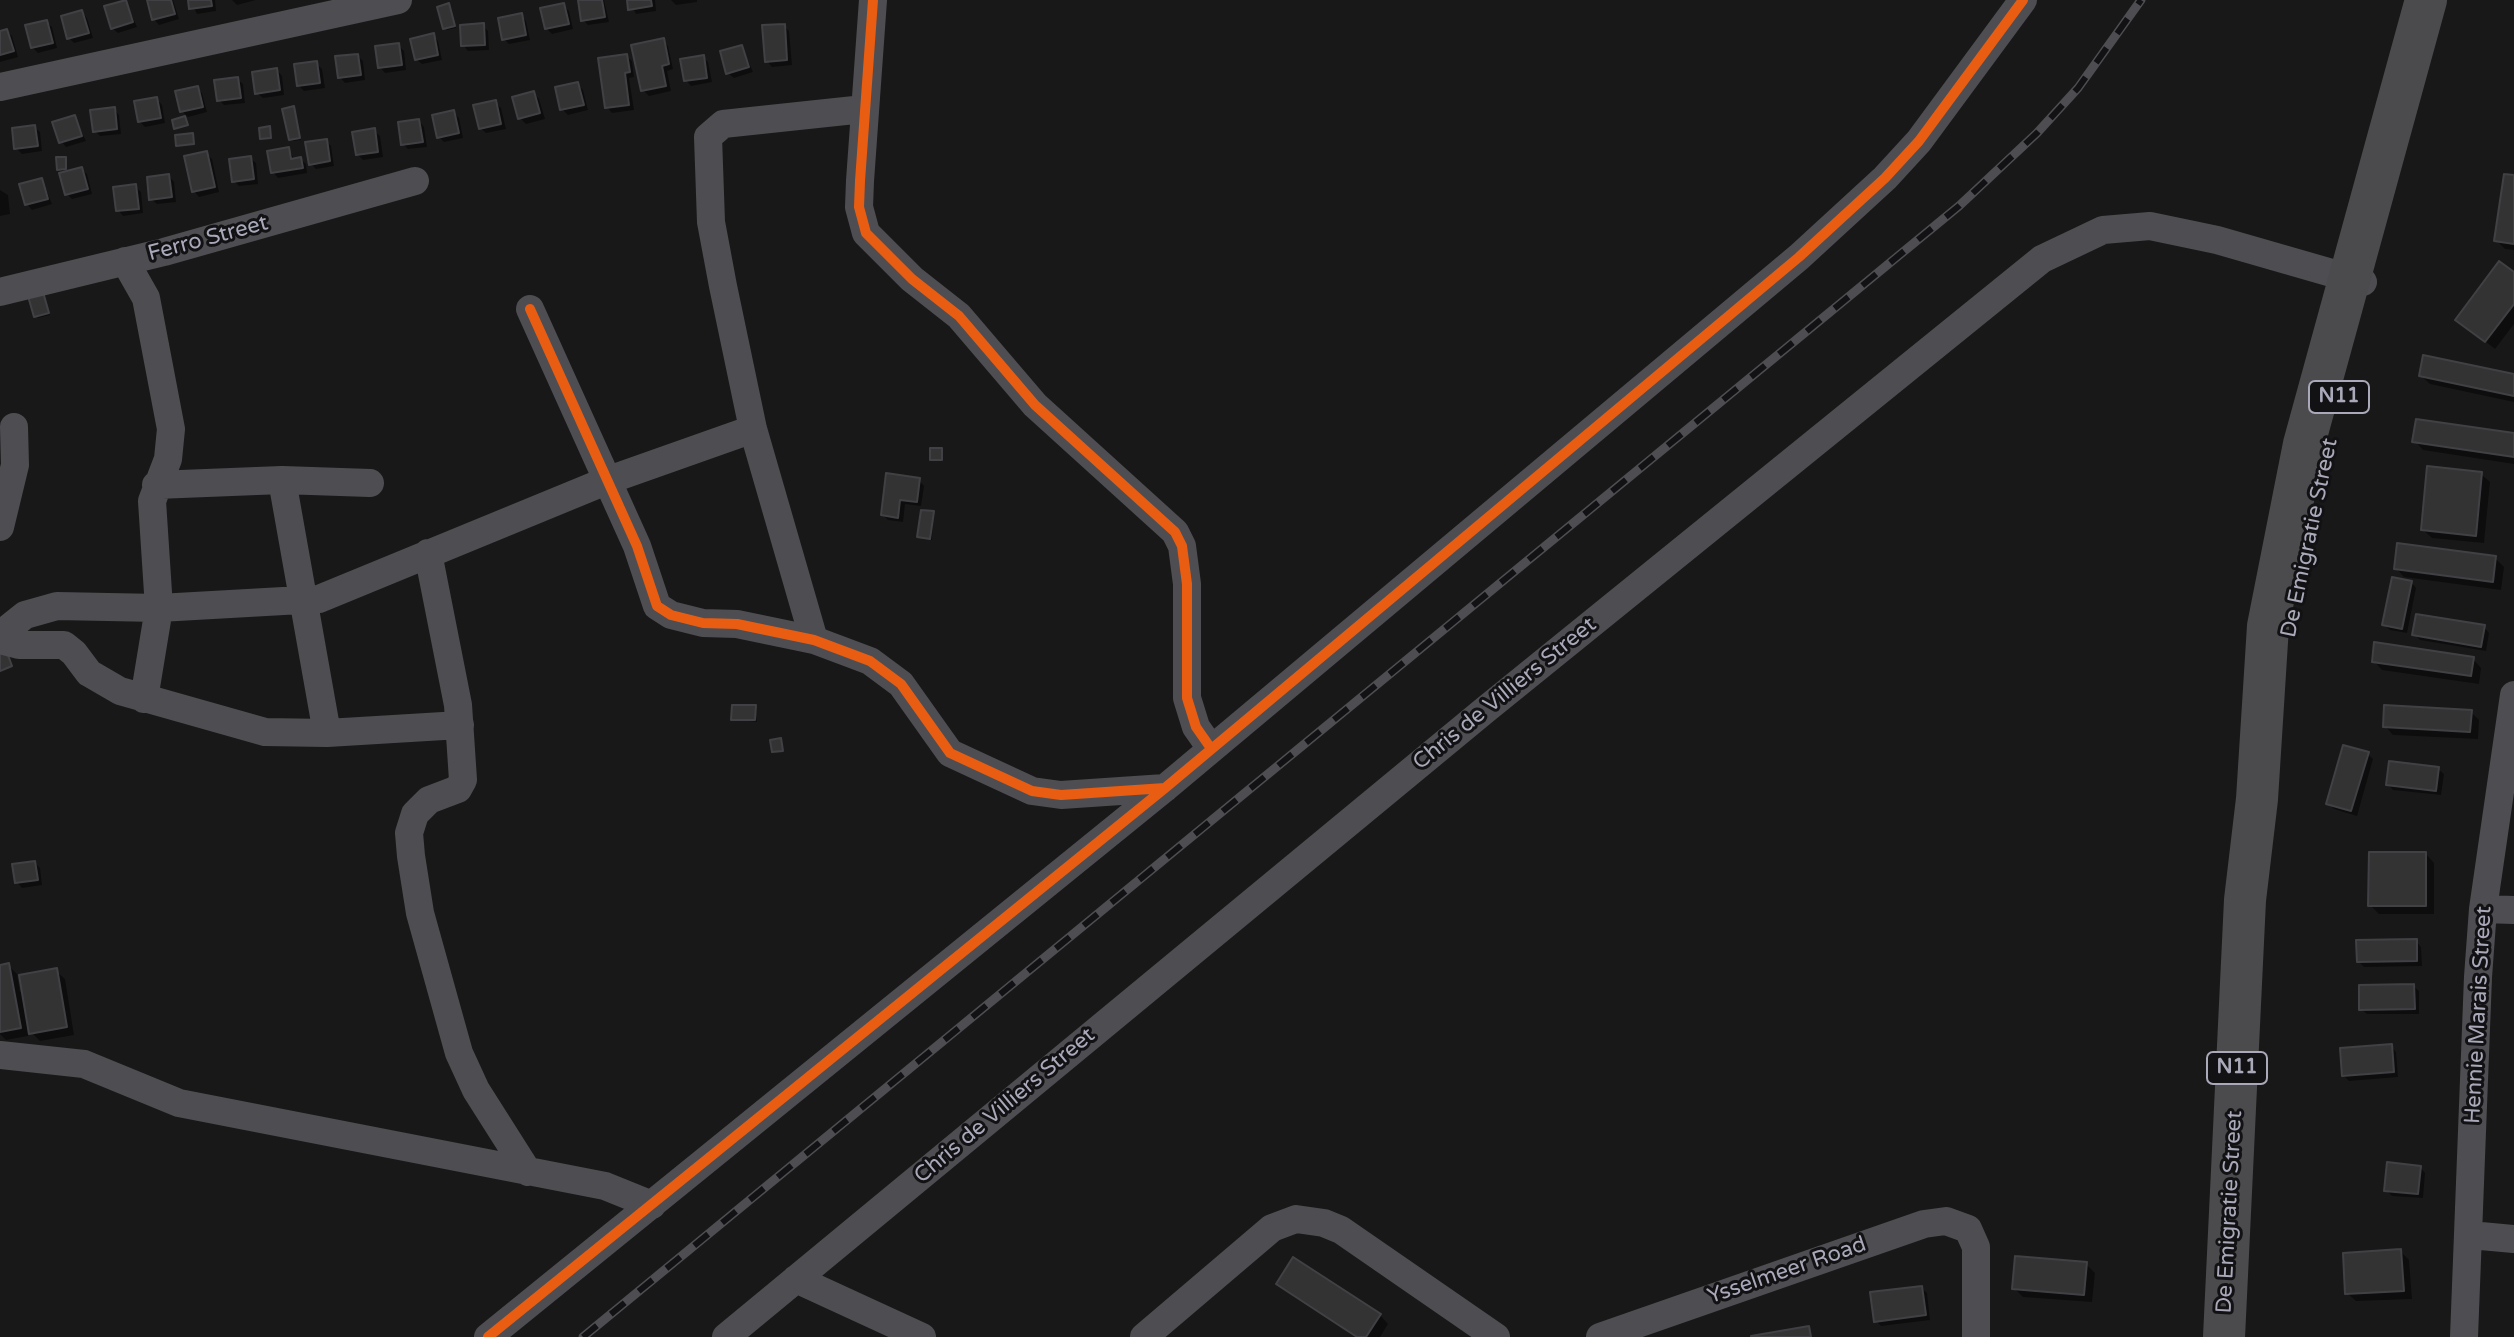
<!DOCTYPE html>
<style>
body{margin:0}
canvas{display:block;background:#181818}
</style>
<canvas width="2514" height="1337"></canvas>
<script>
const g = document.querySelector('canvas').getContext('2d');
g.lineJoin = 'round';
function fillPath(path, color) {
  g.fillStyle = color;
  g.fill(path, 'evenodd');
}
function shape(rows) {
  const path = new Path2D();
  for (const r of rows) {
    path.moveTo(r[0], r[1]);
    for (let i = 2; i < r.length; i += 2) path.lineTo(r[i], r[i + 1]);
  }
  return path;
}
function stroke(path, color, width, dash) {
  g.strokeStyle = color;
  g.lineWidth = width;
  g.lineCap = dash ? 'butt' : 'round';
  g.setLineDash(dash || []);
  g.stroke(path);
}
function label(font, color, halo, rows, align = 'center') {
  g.font = font + ' "Varela Round",sans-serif';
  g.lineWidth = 6;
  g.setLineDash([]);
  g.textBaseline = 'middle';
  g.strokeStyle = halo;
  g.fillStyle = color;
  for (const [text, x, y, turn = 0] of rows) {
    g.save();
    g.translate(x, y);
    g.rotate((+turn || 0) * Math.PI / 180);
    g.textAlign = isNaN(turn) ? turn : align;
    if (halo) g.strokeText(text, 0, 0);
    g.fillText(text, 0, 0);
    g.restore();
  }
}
const shadow = shape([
 [149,0,173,0,179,19,159,25,154,19],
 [190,0,215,0,216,11,197,14],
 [232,0,256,0,237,5],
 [584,0,604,0,609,22,588,25,583,20],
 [629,0,655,0,656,11,636,14],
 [671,0,697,0,697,2,676,5],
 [126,2,137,27,118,33,112,28],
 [563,5,569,11,573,29,552,34,546,28],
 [449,6,456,28,447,30,445,28],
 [82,12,87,18,93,38,74,43,69,38],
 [521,15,526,21,530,40,509,44,504,39],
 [46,22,52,27,57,48,38,53,32,47],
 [483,26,488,31,489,50,468,51,463,45],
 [784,26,789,31,792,65,772,67,767,61],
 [7,31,12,36,18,57,0,62,0,33],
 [433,35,438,41,442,60,422,64,416,59],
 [663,41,668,46,673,69,667,71,671,91,649,96,643,90],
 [398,45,404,51,406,70,385,73,380,67],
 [742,47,753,72,734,78,728,73],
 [358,56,363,61,365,80,345,83,340,77],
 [626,56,632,61,634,77,629,78,634,110,612,113,607,107],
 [703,57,708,62,712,82,691,86,686,80],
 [316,63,322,69,325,88,304,91,298,85],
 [277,70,282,76,284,95,263,98,257,93],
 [237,79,243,84,245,103,224,105,219,100],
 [578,85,583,90,588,110,568,115,562,109],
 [197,88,202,93,207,112,188,117,182,111],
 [534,93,539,99,545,119,526,124,520,118],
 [157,99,162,105,165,123,145,127,139,121],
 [495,102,501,108,506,129,486,133,480,128],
 [293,108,301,140,293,141,290,139],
 [114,109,119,115,121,134,100,136,95,131],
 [453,112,459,118,463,138,444,142,439,137],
 [74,117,86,141,66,147,61,141],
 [419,121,424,127,427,147,408,149,403,144],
 [34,127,40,132,42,151,22,154,16,148],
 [374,131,380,136,383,157,363,160,357,154],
 [326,141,331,146,334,166,316,169,311,164],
 [288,149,295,160,300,159,306,164,307,173,278,178,273,172],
 [206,153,212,159,219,192,199,197,194,191],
 [250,158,256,163,258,184,239,186,234,181],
 [65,159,67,173,81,169,87,174,92,194,72,199,67,194,64,174,59,169],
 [169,176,174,182,176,202,157,204,151,199],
 [2514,177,2514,250,2505,249,2496,240],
 [42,180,52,204,32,210,27,204],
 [135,186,141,192,143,213,123,216,118,210],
 [0,190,8,195,10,214,0,216],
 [2514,275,2514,324,2495,349,2458,320],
 [43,294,50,315,38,318,36,316],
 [2421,376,2514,376,2514,402,2430,384],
 [2514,436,2514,464,2423,450,2415,441],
 [2481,474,2490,482,2484,543,2432,538,2423,530],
 [919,480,924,486,921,506,905,504,903,522,888,520,883,515],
 [933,513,932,540,921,538,919,536],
 [2495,558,2504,567,2501,590,2404,577,2396,568],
 [2411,582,2416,588,2407,633,2390,630,2384,625],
 [2484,627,2489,633,2486,651,2420,640,2414,634],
 [2473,659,2481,668,2479,684,2382,670,2374,661],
 [755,707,757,722,733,719],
 [2471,712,2479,720,2478,739,2393,735,2385,726],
 [2368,754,2373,759,2357,816,2334,809,2328,803],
 [2438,769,2444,774,2441,795,2393,790,2388,784],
 [2426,854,2434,863,2434,914,2379,914,2370,905],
 [35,863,40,868,42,885,22,888,17,882],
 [2416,941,2421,947,2422,966,2364,967,2359,962],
 [8,965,17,974,20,992,56,971,65,979,74,1035,40,1041,27,1028,28,1036,6,1040,0,1034,0,967],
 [2413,986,2419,991,2419,1014,2367,1014,2361,1009],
 [2391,1046,2396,1052,2398,1077,2349,1081,2343,1075],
 [2420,1167,2425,1173,2423,1198,2392,1196,2386,1190],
 [2401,1252,2409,1260,2412,1299,2356,1301,2347,1293],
 [2086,1264,2095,1273,2092,1302,2023,1297,2014,1288],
 [1278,1284,1380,1315,1388,1324,1380,1337,1355,1337],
 [1922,1288,1927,1293,1930,1320,1881,1326,1876,1321]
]);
const building = shape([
 [126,0,133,22,111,29,104,6,126,0],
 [147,0,171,0,175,14,152,20,147,0],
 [188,0,211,0,212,6,189,9,188,0],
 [578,0,602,0,605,17,581,21,578,0],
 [627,0,651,0,652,6,628,10,627,0],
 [449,3,455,26,443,29,437,7,449,3],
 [564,3,569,24,545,29,540,8,564,3],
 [82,10,89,33,67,39,61,16,82,10],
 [522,13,526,35,502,40,498,18,522,13],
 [47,20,53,43,31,48,25,25,47,20],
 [484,23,485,45,461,46,460,25,484,23],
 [785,24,787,60,765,62,762,25,785,24],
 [7,29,14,51,0,55,0,31,7,29],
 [434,33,438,55,415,60,410,39,434,33],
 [664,38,669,64,662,66,666,86,641,91,631,45,664,38],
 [399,43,402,65,378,68,375,46,399,43],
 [742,45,749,67,726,74,720,51,742,45],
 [358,54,361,75,338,78,335,56,358,54],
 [627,54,630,72,625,73,629,105,605,108,598,58,627,54],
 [704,55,707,78,684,81,680,59,704,55],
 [317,61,320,83,297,86,294,64,317,61],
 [277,68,280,90,255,94,252,72,277,68],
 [238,77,241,98,217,101,214,80,238,77],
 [578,82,584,105,560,110,555,87,578,82],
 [198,86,203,107,180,112,175,91,198,86],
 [534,91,540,113,518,119,512,97,534,91],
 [157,97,161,118,138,122,134,101,157,97],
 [496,100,501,124,479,129,473,105,496,100],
 [294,106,300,138,289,140,282,109,294,106],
 [115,107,117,129,93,132,90,110,115,107],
 [454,110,459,133,437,138,432,115,454,110],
 [75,115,82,136,59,143,52,122,75,115],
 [185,116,188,125,174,129,172,120,185,116],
 [419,119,423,142,401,145,398,122,419,119],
 [35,125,38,146,14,149,12,128,35,125],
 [270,126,271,138,260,139,259,128,270,126],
 [375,128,378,152,356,155,352,132,375,128],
 [193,133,194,144,176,146,175,135,193,133],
 [327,139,330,161,309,165,305,142,327,139],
 [289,147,291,159,301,157,303,168,271,173,267,151,289,147],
 [207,151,215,187,192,192,184,156,207,151],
 [251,156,254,179,232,182,229,159,251,156],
 [56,157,66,157,66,169,57,170,56,157],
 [82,167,88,189,65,195,59,173,82,167],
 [169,174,172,197,149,200,147,177,169,174],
 [2504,174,2514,175,2514,244,2494,241,2504,174],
 [42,178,48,199,25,205,19,184,42,178],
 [136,184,139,209,116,211,113,187,136,184],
 [2499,261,2514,272,2514,304,2485,342,2455,320,2499,261],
 [43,292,49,313,34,317,28,296,43,292],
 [2423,355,2514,374,2514,396,2419,376,2423,355],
 [2416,419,2514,433,2514,457,2412,442,2416,419],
 [930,448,942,448,942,460,930,460,930,448],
 [2427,466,2482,472,2476,536,2421,530,2427,466],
 [886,473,920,478,917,502,900,500,898,518,881,515,886,473],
 [921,510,934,511,930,539,917,537,921,510],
 [2397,543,2496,556,2493,582,2394,569,2397,543],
 [2392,577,2412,581,2402,629,2382,625,2392,577],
 [2416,614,2485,625,2481,647,2412,635,2416,614],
 [2374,642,2474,657,2471,676,2372,662,2374,642],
 [5,647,12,666,0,671,0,648,5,647],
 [732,705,756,705,755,720,731,720,732,705],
 [2384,705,2472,710,2470,732,2383,727,2384,705],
 [781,738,783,751,772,752,770,740,781,738],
 [2343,745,2369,752,2351,811,2326,804,2343,745],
 [2389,761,2439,767,2436,791,2386,785,2389,761],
 [2369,852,2426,852,2426,906,2368,906,2369,852],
 [35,861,38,880,15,883,12,864,35,861],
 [2417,939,2417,961,2357,962,2356,940,2417,939],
 [9,963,21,1028,0,1032,0,965,9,963],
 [57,968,67,1027,29,1034,19,975,57,968],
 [2414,984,2415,1009,2359,1010,2359,985,2414,984],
 [2392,1044,2394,1072,2342,1076,2340,1048,2392,1044],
 [2387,1162,2421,1166,2418,1194,2384,1191,2387,1162],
 [2401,1249,2404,1291,2345,1294,2343,1253,2401,1249],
 [2015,1256,2087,1262,2084,1295,2012,1289,2015,1256],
 [1293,1257,1381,1314,1366,1337,1357,1337,1276,1284,1293,1257],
 [1922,1286,1926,1315,1874,1322,1870,1292,1922,1286],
 [1809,1326,1811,1337,1751,1337,1751,1336,1809,1326]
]);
const minor = shape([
 [873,0,860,181,859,207,866,233,912,279,959,316,1035,405,1175,532,1182,546,1187,584,1187,698,1196,727,1210,747],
 [0,87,398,0],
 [125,261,146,298,171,429,168,459,152,501,159,608,144,699],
 [0,292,164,252,415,181],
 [530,309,637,546,657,606,671,615,703,623,737,624,814,640,870,661,901,684,950,753,1032,791,1061,795,1165,788],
 [282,480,327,733],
 [156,485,282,480,370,483],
 [0,527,15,465,14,427],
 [428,553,458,705,463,780,458,789,429,800,415,814,409,833,411,856,420,913,459,1053,476,1090,528,1172],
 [0,635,25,615,57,606,159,608,319,599,606,481,753,429],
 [0,640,19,645,64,645,74,653,89,673,120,691,265,732,327,733,460,725],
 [814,640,753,429,723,286,711,222,708,137,723,124,864,109],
 [2483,909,2514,910],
 [0,1055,84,1064,179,1103,605,1186,652,1205],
 [2470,1235,2514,1239],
 [796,1279,922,1337],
 [488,1337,1165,788,1799,257,1885,178,1919,141,2023,0],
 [726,1337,1485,710,2042,259,2103,230,2150,226,2217,240,2363,282],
 [1144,1337,1272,1228,1296,1219,1324,1223,1341,1230,1496,1337],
 [1600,1337,1924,1224,1946,1221,1968,1229,1976,1247,1976,1337],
 [2464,1337,2478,977,2483,909,2514,695]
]);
const highway = shape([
 [2224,1337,2245,900,2257,799,2268,626,2304,444,2426,0]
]);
const rail = shape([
 [583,1337,1959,206,2037,133,2078,88,2141,0]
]);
const cycleway = shape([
 [873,0,860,181,859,207,866,233,912,279,959,316,1035,405,1175,532,1182,546,1187,584,1187,698,1196,727,1210,747],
 [530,309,637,546,657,606,671,615,703,623,737,624,814,640,870,661,901,684,950,753,1032,791,1061,795,1165,788],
 [488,1337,1165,788,1799,257,1885,178,1919,141,2023,0]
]);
const shields = [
 [2339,397,60],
 [2237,1068,60]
];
const shieldNames = [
 ["N11",2339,397],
 ["N11",2237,1068]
];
const streetNames = [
 ["Ferro Street",208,239,-15],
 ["De Emigratie Street",2310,538,-78],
 ["Chris de Villiers Street",1505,694,-39],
 ["Hennie Marais Street",2479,1015,-87],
 ["Chris de Villiers Street",1005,1106,-40],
 ["De Emigratie Street",2230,1212,-87],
 ["Ysselmeer Road",1787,1271,-19]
];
fillPath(shadow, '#0007');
fillPath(building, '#333334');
stroke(building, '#414044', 2);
stroke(minor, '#4e4e52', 28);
stroke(highway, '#4b4b4e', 42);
stroke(rail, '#4d4d52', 9);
stroke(rail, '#121214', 6, [18]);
stroke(cycleway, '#e95d12', 10);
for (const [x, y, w] of shields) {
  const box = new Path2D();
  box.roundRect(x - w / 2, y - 16, w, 32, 6);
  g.fillStyle = '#121214';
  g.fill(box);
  stroke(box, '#a9a9b9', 2);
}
label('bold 20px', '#a9a9b9', null, shieldNames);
label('22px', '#a9a9b9', '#121214', streetNames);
</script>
